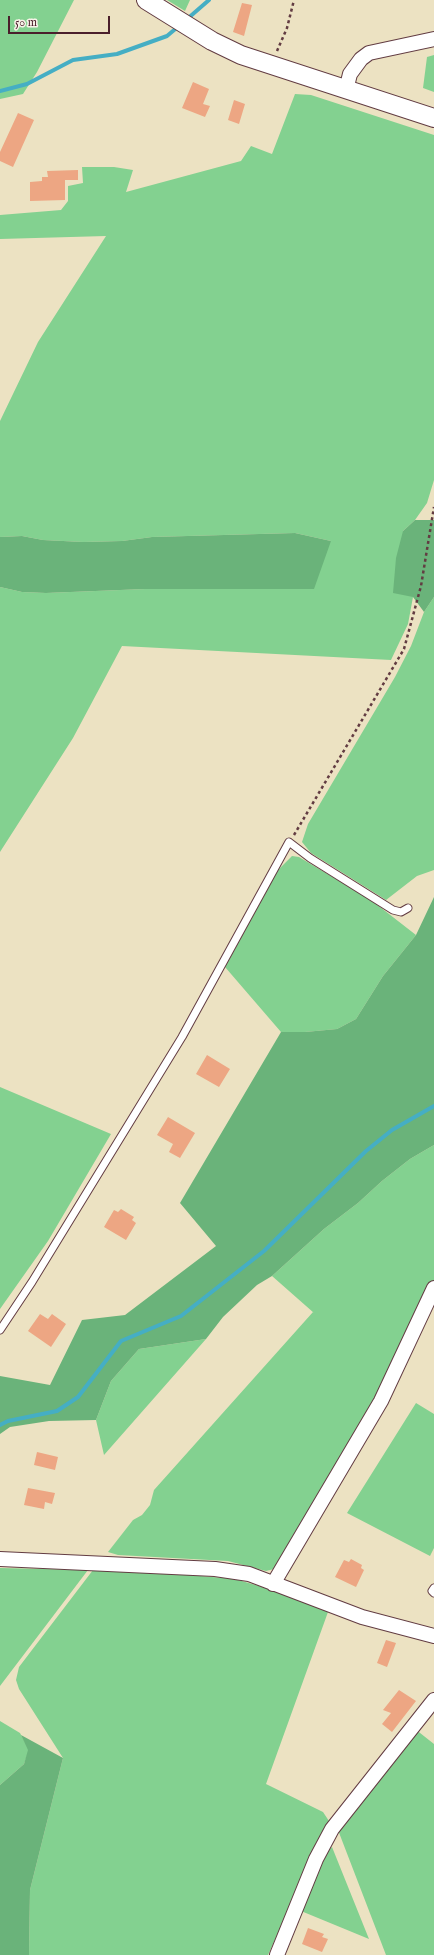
<!DOCTYPE html>
<style>
body{margin:0}
#map{position:relative;width:434px;height:1955px;overflow:hidden;background:#ece2c2;font-family:"IM FELL English",serif}
canvas{display:block}
.scale{position:absolute;left:8px;top:16px;width:102px;height:18px;box-sizing:border-box;border:2px solid #4a1f2b;border-top:0;padding-left:5px;font-size:12px;line-height:14px;white-space:nowrap;color:#4a1f2b;-webkit-text-stroke:3px #f7f3e8;paint-order:stroke}
</style>
<div id="map">
<canvas width="434" height="1955"></canvas>
<div class="scale">50 m</div>
</div>
<script>
const g = document.querySelector('canvas').getContext('2d');
g.lineJoin = 'round';
function fillPath(path, color) {
  g.fillStyle = color;
  g.fill(path, 'evenodd');
}
function shape(rows) {
  const path = new Path2D();
  for (const r of rows) {
    path.moveTo(r[0], r[1]);
    for (let i = 2; i < r.length; i += 2) path.lineTo(r[i], r[i + 1]);
  }
  return path;
}
function stroke(path, color, width, dash) {
  g.strokeStyle = color;
  g.lineWidth = width;
  g.lineCap = dash ? 'butt' : 'round';
  g.setLineDash(dash || []);
  g.stroke(path);
}
const green = shape([
 [0,0,74,0,37,72,23,94,0,99],
 [167,0,190,0,185,11],
 [434,55,434,92,423,88,427,57],
 [295,94,311,95,434,135,434,480,427,503,415,520,403,531,413,597,408,624,391,660,122,646,73,738,0,852,0,587,22,592,46,593,145,589,331,541,295,533,152,537,122,541,83,542,43,540,22,536,0,537,0,421,38,342,106,236,0,239,0,215,61,210,68,201,68,186,83,183,82,167,114,167,133,170,126,192,241,161,251,146,272,154],
 [434,597,434,870,417,876,386,900,311,853,302,842,308,824,395,677,411,646,424,612],
 [292,856,299,857,371,900,416,935,383,976,356,1019,337,1029,305,1032,281,1032,225,967,278,870],
 [0,1087,111,1134,48,1241,0,1309],
 [434,1145,434,1281,398,1366,274,1569,266,1571,228,1561,118,1555,108,1552,133,1520,142,1515,150,1505,154,1490,313,1312,314,1313,272,1276,324,1229,358,1203,382,1181,410,1159],
 [206,1339,104,1455,96,1420,111,1381,139,1349],
 [416,1403,434,1414,434,1548,430,1556,347,1513],
 [0,1568,88,1570,0,1686],
 [93,1570,143,1571,235,1579,286,1594,328,1612,266,1784,323,1812,329,1821,268,1955,29,1955,30,1890,63,1758,19,1689,16,1680,19,1667],
 [0,1721,20,1733,29,1750,24,1764,0,1785],
 [415,1729,434,1744,434,1955,386,1955,338,1830],
 [332,1847,369,1939,301,1911,326,1852]
]);
const forest = shape([
 [415,520,434,520,434,597,424,612,413,597,393,593,396,558,403,531],
 [295,533,331,541,314,589,145,589,46,593,22,592,0,587,0,537,22,536,43,540,83,542,122,541,152,537],
 [434,897,434,1145,410,1159,382,1181,358,1203,324,1229,272,1276,257,1285,223,1317,206,1339,139,1349,111,1381,96,1420,49,1421,10,1427,0,1434,0,1376,50,1385,82,1320,125,1315,216,1246,180,1203,281,1032,305,1032,337,1029,356,1019,383,976,416,935],
 [21,1735,63,1758,30,1890,29,1955,0,1955,0,1785,24,1764,28,1750]
]);
const stream = shape([
 [186,20,209,0],
 [0,91,27,84,73,60,117,54,167,36,180,25],
 [0,1425,8,1421,57,1411,78,1397,121,1341,181,1316,264,1251,366,1151,392,1130,434,1106]
]);
const building = shape([
 [242,3,252,5,244,36,233,32],
 [193,82,209,89,203,104,210,106,205,117,182,108],
 [234,100,245,104,239,124,228,120],
 [18,113,34,120,13,167,0,161,0,152],
 [78,170,78,180,65,180,65,200,30,201,30,182,42,181,42,177,48,177,47,171],
 [207,1055,230,1069,219,1087,196,1074],
 [168,1117,195,1133,180,1158,169,1152,173,1144,157,1135],
 [121,1209,134,1217,132,1220,136,1223,126,1240,104,1227,114,1210,118,1212],
 [40,1314,48,1319,52,1314,66,1324,51,1347,28,1331],
 [37,1452,58,1457,55,1470,34,1465],
 [28,1488,55,1493,52,1504,45,1502,44,1509,24,1505],
 [351,1559,362,1565,361,1568,364,1570,356,1587,335,1577,344,1560,349,1562],
 [386,1640,396,1643,387,1667,377,1663],
 [399,1690,416,1701,392,1732,382,1724,391,1713,383,1710],
 [308,1928,324,1934,322,1937,328,1939,322,1952,302,1944]
]);
const path = shape([
 [277,51,287,28,294,0],
 [294,835,404,649,421,586,434,507]
]);
const service = shape([
 [0,1330,32,1282,182,1037,289,842,310,858,393,910,401,912,408,908],
 [434,1588,432,1591,434,1593]
]);
const minor = shape([
 [346,90,350,74,361,59,369,53,434,39],
 [0,1559,215,1569,249,1574,362,1617,434,1636],
 [273,1584,381,1401,434,1288],
 [277,1955,316,1859,332,1829,434,1700]
]);
const tertiary = shape([
 [146,0,212,41,241,55,434,118]
]);
fillPath(green, '#83d190');
fillPath(forest, '#6ab37a');
stroke(stream, '#45aec4', 4);
fillPath(building, '#eda683');
stroke(service, '#623c42', 9);
stroke(minor, '#623c42', 16);
stroke(tertiary, '#623c42', 20);
stroke(path, '#623c42', 2.5, [3, 3]);
stroke(service, '#fff', 7);
stroke(minor, '#fff', 14);
stroke(tertiary, '#fff', 18);
</script>
